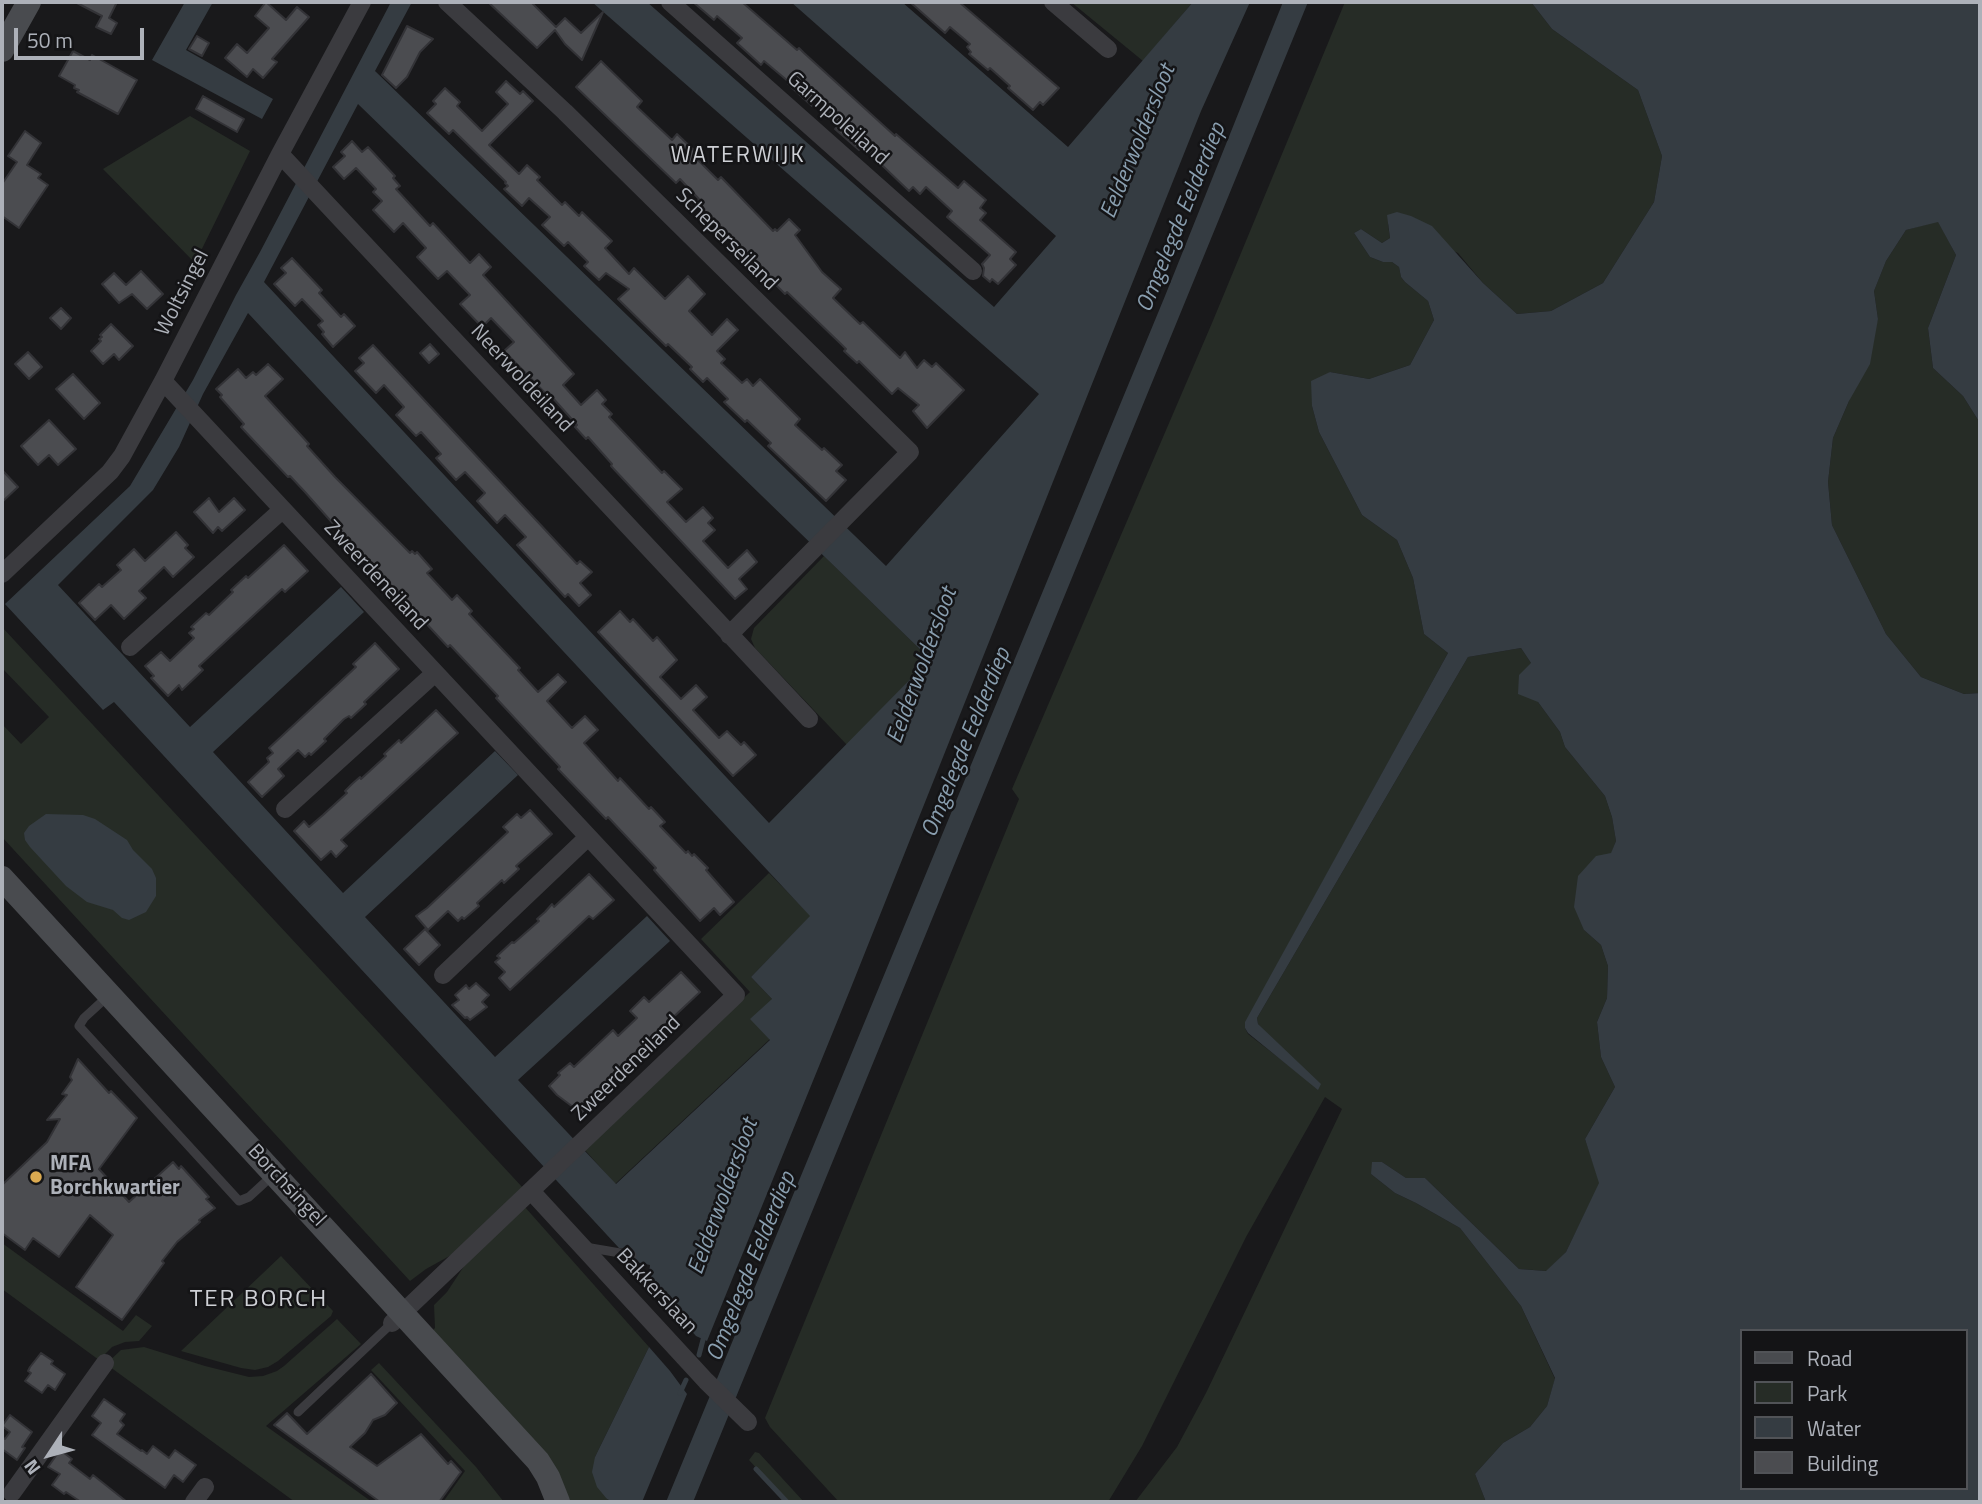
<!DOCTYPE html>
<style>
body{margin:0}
#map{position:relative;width:1982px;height:1504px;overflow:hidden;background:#19191b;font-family:"Titillium Web",sans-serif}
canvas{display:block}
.frame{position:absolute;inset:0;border:4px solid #adb1b9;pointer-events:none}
.legend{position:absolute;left:1740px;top:1329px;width:228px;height:161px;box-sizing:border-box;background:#141416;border:2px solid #515357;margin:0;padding:9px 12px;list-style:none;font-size:21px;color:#adb1b9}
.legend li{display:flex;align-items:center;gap:14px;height:35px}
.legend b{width:35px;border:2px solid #515357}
.north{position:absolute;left:14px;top:1420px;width:70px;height:70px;-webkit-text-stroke:5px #141416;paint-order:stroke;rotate:234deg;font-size:19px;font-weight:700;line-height:28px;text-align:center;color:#adb1b9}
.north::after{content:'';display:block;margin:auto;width:24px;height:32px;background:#adb1b9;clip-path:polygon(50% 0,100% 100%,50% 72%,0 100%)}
.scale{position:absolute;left:14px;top:28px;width:130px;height:32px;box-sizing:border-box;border:4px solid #adb1b9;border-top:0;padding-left:9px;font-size:21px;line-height:24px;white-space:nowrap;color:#adb1b9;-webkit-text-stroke:5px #141416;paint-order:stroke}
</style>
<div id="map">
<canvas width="1982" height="1504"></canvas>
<div class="frame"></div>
<ul class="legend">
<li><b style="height:9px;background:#494b4f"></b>Road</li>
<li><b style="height:19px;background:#262c26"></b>Park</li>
<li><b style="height:19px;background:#353c42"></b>Water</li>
<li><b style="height:19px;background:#4b4c50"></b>Building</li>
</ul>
<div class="north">N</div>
<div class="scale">50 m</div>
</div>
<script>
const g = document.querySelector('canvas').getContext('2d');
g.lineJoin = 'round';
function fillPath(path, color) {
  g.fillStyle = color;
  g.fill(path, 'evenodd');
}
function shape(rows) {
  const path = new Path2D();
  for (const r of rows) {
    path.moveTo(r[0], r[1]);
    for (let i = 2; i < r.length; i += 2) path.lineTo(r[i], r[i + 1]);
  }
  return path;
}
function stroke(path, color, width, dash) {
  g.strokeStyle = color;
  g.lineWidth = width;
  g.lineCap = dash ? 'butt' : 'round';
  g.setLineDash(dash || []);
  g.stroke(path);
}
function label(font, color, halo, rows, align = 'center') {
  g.font = font + ' "Titillium Web",sans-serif';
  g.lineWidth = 5;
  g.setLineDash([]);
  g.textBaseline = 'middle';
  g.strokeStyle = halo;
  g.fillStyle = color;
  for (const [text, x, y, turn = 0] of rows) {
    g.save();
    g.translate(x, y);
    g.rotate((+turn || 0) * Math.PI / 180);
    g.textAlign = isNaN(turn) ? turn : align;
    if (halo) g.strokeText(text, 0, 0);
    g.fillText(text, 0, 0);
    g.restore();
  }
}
const green = shape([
 [1071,2,1193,2,1143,61],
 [1345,2,1531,2,1552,29,1638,90,1662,156,1654,202,1603,283,1551,311,1517,314,1483,283,1458,253,1388,224,1390,238,1382,243,1361,229,1354,233,1370,257,1383,262,1392,262,1399,267,1401,277,1405,282,1428,301,1434,320,1410,365,1369,379,1330,372,1312,406,1319,432,1362,515,1397,540,1413,578,1424,634,1448,653,1246,1022,1245,1028,1248,1034,1319,1089,1258,1024,1257,1018,1468,657,1521,648,1531,663,1538,702,1560,732,1565,747,1605,796,1612,817,1616,841,1584,930,1601,945,1608,966,1607,998,1597,1022,1601,1057,1615,1087,1585,1139,1600,1183,1566,1252,1547,1271,1519,1269,1425,1178,1406,1178,1382,1162,1371,1174,1395,1193,1416,1203,1460,1228,1521,1306,1555,1379,1547,1406,1530,1427,1503,1443,1475,1474,1486,1502,1135,1502,1177,1447,1206,1393,1342,1109,1325,1097,1246,1237,1142,1446,1108,1502,839,1502,770,1427,765,1418,1019,799,1012,789,1212,323],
 [190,116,250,151,195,263,103,169],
 [1938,221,1956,255,1928,328,1933,368,1963,396,1980,423,1980,693,1964,694,1921,677,1886,634,1832,525,1828,482,1833,438,1849,401,1878,319,1874,291,1886,261,1906,230],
 [824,556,930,659,847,745,755,648,751,639,754,628],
 [2,627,524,1189,453,1254,426,1269,410,1281,2,837,2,724,21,744,49,717,2,668],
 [769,873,811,916,751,977,772,999,770,1039,615,1184,585,1150,750,992,701,939],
 [524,1206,649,1347,595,1457,607,1499,613,1502,563,1502,429,1334,435,1328,434,1305,447,1292,470,1257],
 [2,1243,123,1331,136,1315,152,1326,139,1341,125,1342,112,1347,99,1360,2,1289],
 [281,1256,333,1311,331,1316,278,1361,268,1367,255,1370,241,1368,181,1351],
 [337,1319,361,1344,266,1426,372,1502,295,1502,106,1364,121,1350,144,1347,205,1366,249,1377,263,1376,277,1371,284,1366],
 [379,1363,476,1467,504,1502,443,1502,465,1471,371,1370],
 [755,1452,759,1453,804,1502,787,1502,749,1460]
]);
const water = shape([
 [185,2,213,2,186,50,273,99,262,119,152,60],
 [391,2,412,2,375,71,886,566,1039,394,592,2,647,2,994,307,1056,236,791,2,902,2,1068,147,1193,2,1250,2,1201,111,850,990,707,1341,696,1336,648,1282,650,1265,631,1261,632,1250,619,1248,114,702,103,710,5,604,130,486,193,380,236,295,260,252],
 [358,104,930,659,769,823,264,282],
 [248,313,810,916,751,977,772,999,750,1019,770,1040,616,1184,518,1080,670,941,647,916,495,1057,365,917,518,775,495,751,343,893,213,752,364,612,341,587,190,727,58,585,153,490,179,447,203,394],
 [1283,2,1308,2,693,1502,666,1502,1165,296],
 [1531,2,1980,2,1980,423,1963,396,1933,368,1928,328,1956,255,1938,222,1906,230,1886,261,1874,291,1878,319,1870,364,1849,401,1833,438,1828,482,1832,525,1886,634,1921,677,1964,694,1980,693,1980,1502,1486,1502,1475,1474,1503,1443,1530,1427,1547,1406,1555,1378,1521,1306,1460,1228,1416,1203,1395,1193,1371,1174,1372,1162,1382,1162,1406,1178,1425,1178,1519,1269,1546,1271,1566,1252,1599,1183,1585,1139,1615,1087,1601,1057,1597,1022,1607,998,1608,966,1601,945,1584,930,1574,907,1578,876,1596,856,1611,853,1616,841,1612,817,1605,796,1565,747,1560,732,1538,702,1518,694,1519,675,1531,663,1521,648,1468,657,1257,1018,1258,1024,1321,1084,1318,1090,1248,1033,1245,1028,1245,1022,1448,653,1424,634,1413,578,1397,540,1362,515,1319,432,1312,406,1311,381,1330,372,1369,379,1410,365,1434,320,1428,301,1405,282,1401,277,1399,267,1392,262,1383,262,1370,257,1354,233,1361,229,1382,243,1390,238,1387,215,1397,212,1411,216,1432,226,1483,283,1517,314,1551,311,1603,283,1654,202,1662,156,1638,90,1552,29],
 [1742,1331,1966,1331,1966,1488,1742,1488],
 [46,814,83,815,95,819,127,840,133,850,152,869,156,878,156,896,146,912,129,920,122,918,113,910,87,902,66,886,30,847,25,840,24,833,29,826],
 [649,1347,670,1371,687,1394,642,1502,613,1502,607,1499,597,1487,592,1472,595,1457]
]);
const stream = shape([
 [699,1355,704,1336],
 [680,1393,686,1380],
 [756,1469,787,1502]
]);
const building = shape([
 [75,2,117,2,109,18,117,23,111,34,96,27,102,16,75,2],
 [266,2,286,20,297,7,309,17,272,59,277,62,263,78,253,69,247,77,225,58,237,44,247,53,269,28,255,16,266,2],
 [488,2,531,2,556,27,565,18,581,33,603,12,582,60,565,44,555,30,537,48,488,2],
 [693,2,742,2,797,50,799,48,804,53,895,136,896,134,958,188,964,181,986,200,980,208,986,213,980,220,1016,252,1010,259,1016,265,998,284,992,279,990,282,983,276,984,268,982,264,990,255,947,217,952,211,926,187,920,194,913,187,909,191,862,146,859,150,835,129,839,124,815,102,812,106,788,84,789,82,764,61,761,65,737,43,742,38,717,16,714,20,693,2],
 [910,2,959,2,1059,88,1043,105,1040,102,1033,110,1008,88,1010,86,990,68,988,70,969,54,971,52,967,47,970,44,950,27,945,33,910,2],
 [407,26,433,39,420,52,407,77,396,88,382,75,407,26],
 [197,36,209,43,202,56,189,49,197,36],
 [73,51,90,60,92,55,137,80,118,114,77,92,79,90,74,88,75,85,59,76,73,51],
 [601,61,642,101,637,107,672,140,677,134,701,157,698,160,718,180,721,177,773,231,775,229,777,231,789,219,800,230,795,235,822,272,841,289,833,298,860,324,863,322,900,358,905,352,917,368,924,360,932,367,936,363,964,390,927,428,913,411,919,405,898,388,892,394,859,361,857,363,844,351,846,349,841,344,787,292,785,294,767,276,769,274,696,203,699,199,680,179,676,183,576,87,601,61],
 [506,81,520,94,523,91,533,101,489,145,519,174,527,165,540,177,537,180,562,205,565,202,579,216,582,212,612,241,605,248,629,274,634,268,665,299,688,276,705,294,689,311,712,335,727,319,738,330,717,351,725,359,721,363,742,383,747,379,753,386,760,379,800,419,795,425,822,450,824,448,842,465,836,471,846,480,826,501,768,446,771,443,747,420,745,422,724,402,728,399,707,378,703,382,690,369,692,367,668,344,666,346,618,299,629,289,606,273,599,280,584,266,588,262,568,242,564,246,542,225,550,217,529,198,522,206,504,189,508,186,505,183,506,182,453,130,449,134,427,113,436,104,433,101,445,88,460,102,457,106,482,131,508,104,496,92,506,81],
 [203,96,244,119,237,132,196,109,203,96],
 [25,131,41,143,27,165,41,174,38,178,48,185,19,228,2,216,2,184,17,162,8,156,25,131],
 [352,141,362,152,368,147,395,176,393,178,400,186,396,189,430,226,433,223,470,263,479,254,491,267,483,275,574,374,563,385,581,405,597,390,606,400,602,404,612,414,609,417,662,473,664,471,682,489,667,502,686,522,703,507,713,518,708,523,715,530,703,541,728,568,747,550,757,562,739,579,747,589,735,599,611,466,612,464,588,437,586,439,575,427,577,425,551,396,549,397,504,351,514,342,491,318,482,327,460,304,470,295,447,271,438,279,417,257,426,248,403,223,394,232,373,210,382,201,373,192,376,189,356,168,344,179,333,167,345,156,341,152,352,141],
 [292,258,322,290,319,293,341,317,344,314,355,326,333,347,322,334,324,332,318,325,323,321,302,299,295,306,274,284,286,273,281,268,292,258],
 [141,271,163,294,147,309,132,294,119,303,102,284,114,273,126,285,141,271],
 [61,308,71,318,61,329,50,318,61,308],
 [111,324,133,346,119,360,114,354,103,364,91,351,101,341,99,339,102,337,100,335,111,324],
 [430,344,439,354,429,363,420,353,430,344],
 [373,345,577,564,580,561,592,572,580,583,591,595,579,606,568,594,565,597,517,545,526,537,505,515,497,523,477,501,485,493,465,472,456,480,436,458,441,454,421,432,416,436,396,415,404,407,384,385,376,393,355,371,364,363,359,358,373,345],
 [28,352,42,367,29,379,15,364,28,352],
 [268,364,283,379,265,396,309,444,307,446,335,477,410,553,412,551,415,554,417,552,432,569,427,573,452,600,457,595,472,611,469,614,520,668,518,670,538,692,558,674,566,682,547,701,572,728,585,716,598,730,584,743,618,781,620,778,649,809,651,807,665,822,660,826,686,853,688,851,692,856,694,854,708,868,706,870,734,902,720,915,714,908,700,921,654,870,656,868,608,817,606,819,558,769,560,767,496,698,498,696,450,645,448,647,384,578,383,580,305,492,290,476,288,477,241,427,244,424,220,397,222,395,216,389,238,369,246,378,253,372,256,375,268,364],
 [73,374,100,403,84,419,56,389,73,374],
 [49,420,76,449,58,465,49,455,38,465,21,446,49,420],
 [2,470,18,487,2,502,2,470],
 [209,498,219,512,234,498,245,510,222,531,218,527,213,533,194,512,209,498],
 [176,532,188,545,185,548,194,557,173,577,164,567,139,591,146,598,124,619,111,605,95,620,79,603,99,584,102,587,121,570,117,565,134,549,145,561,176,532],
 [284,545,308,571,285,592,282,589,199,666,203,670,182,690,179,685,168,696,151,678,154,676,145,666,161,652,170,661,194,638,189,633,194,629,191,627,206,613,209,615,233,592,231,590,246,576,248,578,284,545],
 [620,611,630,622,633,619,653,641,657,637,677,660,660,677,681,699,696,685,707,697,693,710,719,738,727,731,741,745,744,742,756,755,733,776,598,632,620,611],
 [375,643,399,669,364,702,366,704,351,718,349,716,344,719,324,739,326,741,311,755,309,753,305,757,298,750,278,769,284,776,262,797,248,782,269,762,267,758,273,753,269,748,356,667,353,664,375,643],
 [436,710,458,733,341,840,347,846,336,857,331,851,321,860,294,831,304,821,309,827,323,815,347,793,345,791,352,784,360,777,361,779,386,756,384,754,399,740,401,743,436,710],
 [530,810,552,834,516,866,519,869,504,883,502,880,477,903,479,906,464,919,462,917,458,921,448,911,428,930,416,916,427,908,508,832,503,827,517,814,521,818,530,810],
 [589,874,614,900,593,919,589,916,510,990,499,978,505,972,495,962,500,958,497,956,512,942,514,943,539,921,537,919,545,912,552,904,554,907,589,874],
 [425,929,440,945,419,965,404,949,425,929],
 [681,972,700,992,615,1072,617,1074,589,1099,592,1102,581,1113,557,1095,549,1086,560,1075,558,1073,570,1063,574,1067,613,1030,618,1036,637,1018,630,1011,644,997,649,1002,681,972],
 [476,983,489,995,482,1002,487,1007,470,1020,467,1017,465,1018,452,1005,459,1000,455,995,466,985,469,989,476,983],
 [78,1059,109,1093,111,1091,137,1118,99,1169,129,1202,173,1162,179,1169,181,1166,209,1197,206,1199,215,1208,199,1220,200,1222,177,1242,162,1261,164,1263,122,1320,76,1287,113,1235,90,1215,59,1257,33,1238,25,1250,2,1233,2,1185,47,1142,60,1119,47,1120,67,1095,62,1094,72,1080,70,1077,78,1059],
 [41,1353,53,1361,51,1364,65,1374,55,1390,48,1385,42,1393,25,1381,31,1373,28,1371,30,1367,41,1353],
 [371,1374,397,1403,385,1415,373,1420,365,1433,350,1447,377,1466,421,1434,448,1464,451,1461,461,1472,439,1502,380,1502,274,1425,287,1413,307,1434,371,1374],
 [104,1399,125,1414,120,1421,124,1425,117,1434,141,1451,142,1450,147,1454,153,1446,169,1458,175,1450,196,1465,183,1482,174,1475,165,1488,92,1435,101,1423,92,1416,104,1399],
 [10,1415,32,1432,22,1447,25,1448,17,1460,2,1449,2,1437,5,1439,10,1432,2,1426,10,1415],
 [60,1450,72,1459,69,1463,90,1479,93,1475,127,1502,81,1502,66,1492,64,1494,52,1485,60,1474,48,1467,60,1450]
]);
const lane = shape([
 [108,996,84,1018,79,1026,239,1201,249,1197,273,1175],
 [585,1247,632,1255],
 [298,1412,392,1323]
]);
const street = shape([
 [447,2,565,112,910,452,729,635],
 [670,2,973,271],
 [1053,2,1108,49],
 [280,154,809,719],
 [163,381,736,995,392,1323],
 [2,574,110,472,122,456,163,381,280,154,362,2],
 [130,647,282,510],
 [285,809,435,673],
 [443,975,588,837],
 [531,1191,706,1381,748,1422],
 [12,1493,105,1363],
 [194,1502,205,1487]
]);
const secondary = shape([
 [2,50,29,2],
 [2,878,538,1461,548,1477,558,1502]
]);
const markers = [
 [36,1177,7,"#dbaa51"]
];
const streetNames = [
 ["Garmpoleiland",837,119,42],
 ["Scheperseiland",726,240,45],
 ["Woltsingel",183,293,-63],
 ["Neerwoldeiland",521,379,47],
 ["Zweerdeneiland",375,576,47],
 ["Zweerdeneiland",627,1069,-44],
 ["Borchsingel",286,1186,47],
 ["Bakkerslaan",656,1292,47]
];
const poiNames = [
 ["MFA",50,1165],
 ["Borchkwartier",50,1189]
];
const waterNames = [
 ["Eelderwoldersloot",1139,142,-68],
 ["Omgelegde Eelderdiep",1182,218,-68],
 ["Eelderwoldersloot",923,666,-70],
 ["Omgelegde Eelderdiep",967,743,-68],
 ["Eelderwoldersloot",724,1197,-70],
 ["Omgelegde Eelderdiep",752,1267,-68]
];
const neighbourhoodNames = [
 ["WATERWIJK",738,156]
];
const quarterNames = [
 ["TER BORCH",259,1300]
];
fillPath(green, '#262c26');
fillPath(water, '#353c42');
stroke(stream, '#353c42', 5);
fillPath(building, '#4b4c50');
stroke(building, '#333337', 2);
stroke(lane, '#3b3b3f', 9);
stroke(street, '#3b3b3f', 18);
stroke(secondary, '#494b4f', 24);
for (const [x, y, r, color] of markers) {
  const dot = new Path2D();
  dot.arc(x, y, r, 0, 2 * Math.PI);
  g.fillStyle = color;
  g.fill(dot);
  stroke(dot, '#141416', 2.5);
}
label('21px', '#adb1b9', '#141416', streetNames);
label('bold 21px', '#adb1b9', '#141416', poiNames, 'left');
label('italic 23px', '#899eaf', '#141416', waterNames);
g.letterSpacing = '2px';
label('23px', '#ced0d5', '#141416', neighbourhoodNames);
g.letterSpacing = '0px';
g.letterSpacing = '2px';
label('24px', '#ced0d5', '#141416', quarterNames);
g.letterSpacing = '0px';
</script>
